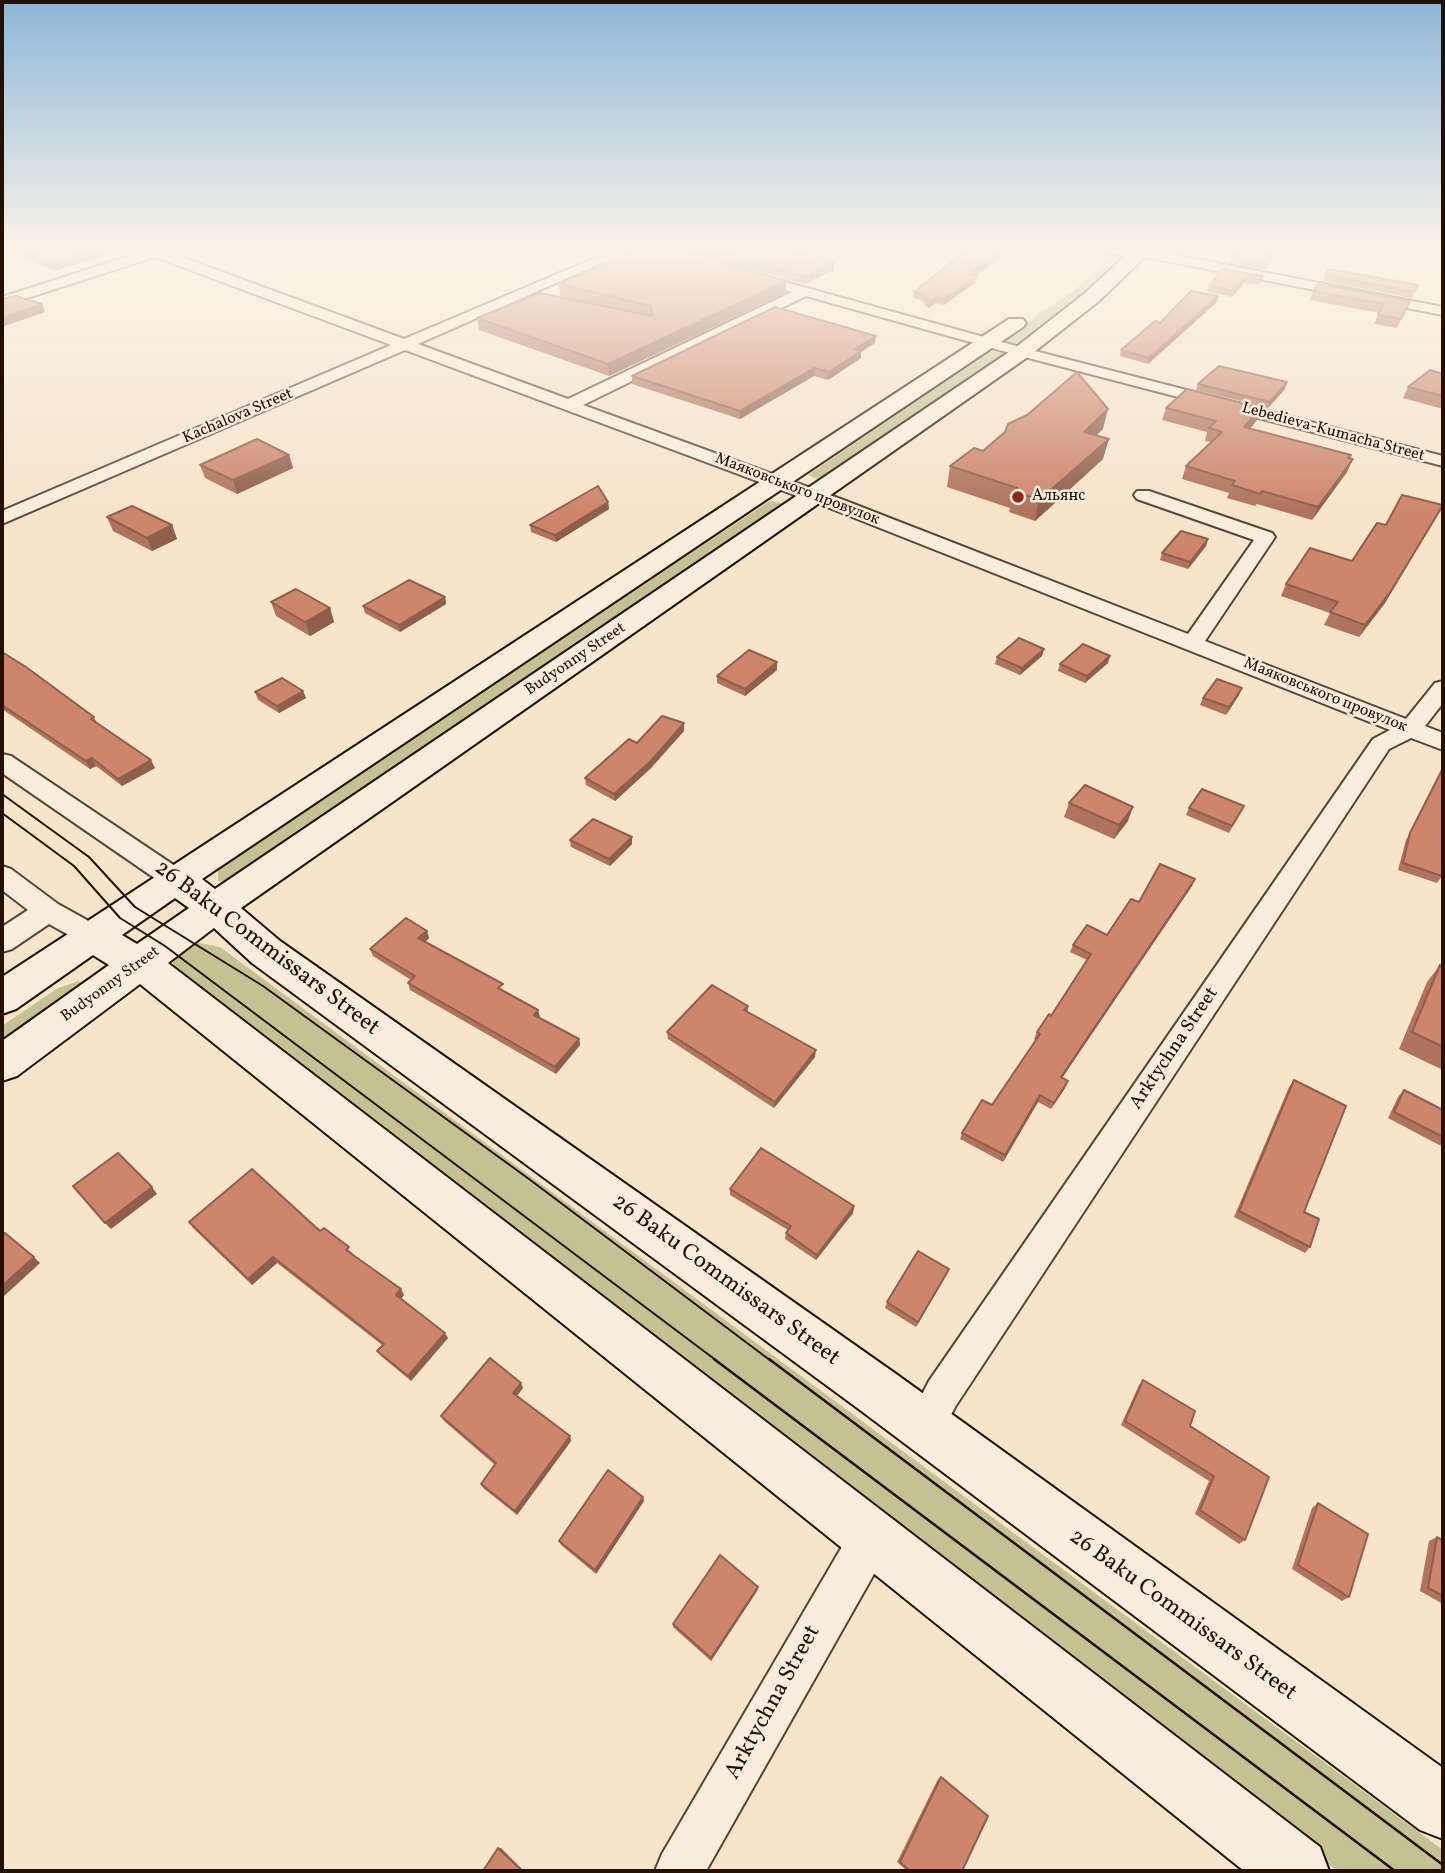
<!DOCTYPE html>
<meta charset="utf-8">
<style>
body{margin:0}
#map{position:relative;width:1445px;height:1873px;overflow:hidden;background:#f6e5cb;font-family:Vollkorn,serif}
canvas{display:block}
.frame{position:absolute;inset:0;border:4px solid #270f00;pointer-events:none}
</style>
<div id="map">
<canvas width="1445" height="1873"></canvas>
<div class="frame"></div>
</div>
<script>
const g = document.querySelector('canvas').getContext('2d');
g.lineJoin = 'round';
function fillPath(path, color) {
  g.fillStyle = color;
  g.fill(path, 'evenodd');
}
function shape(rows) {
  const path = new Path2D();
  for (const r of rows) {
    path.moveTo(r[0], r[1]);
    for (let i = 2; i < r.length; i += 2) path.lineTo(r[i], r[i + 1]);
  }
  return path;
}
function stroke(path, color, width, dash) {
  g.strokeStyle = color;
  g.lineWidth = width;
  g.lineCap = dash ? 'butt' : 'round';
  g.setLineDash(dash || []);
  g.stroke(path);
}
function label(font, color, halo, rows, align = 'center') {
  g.font = font + ' Vollkorn,serif';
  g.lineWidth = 5;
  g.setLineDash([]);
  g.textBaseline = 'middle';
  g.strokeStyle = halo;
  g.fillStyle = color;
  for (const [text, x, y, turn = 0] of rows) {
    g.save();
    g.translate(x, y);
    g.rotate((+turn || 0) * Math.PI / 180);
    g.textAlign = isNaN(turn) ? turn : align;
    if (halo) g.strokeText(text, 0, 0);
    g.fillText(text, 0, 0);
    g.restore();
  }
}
const green = shape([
 [1115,253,1130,254,1091,289,1019,344,1005,342,1005,338,1077,288],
 [999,351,1005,355,820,480,808,475,989,352],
 [770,501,787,504,227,882,218,881,218,864],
 [194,942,220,947,1443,1850,1443,1871,1337,1871,175,971,172,959],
 [79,981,85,985,80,997,2,1052,2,1026,58,988]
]);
const street = shape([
 [140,249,171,249,168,252,404,339,616,249,633,249,418,344,568,399,792,292,744,279,744,273,749,272,1027,349,1443,456,1443,466,1017,355,806,296,583,405,846,501,1188,634,1254,540,1137,499,1134,495,1137,491,1149,491,1272,533,1275,537,1205,641,1406,719,1435,683,1443,681,1443,703,1425,726,1443,733,1443,750,1411,738,1389,749,955,1407,938,1441,924,1446,910,1441,905,1427,929,1381,1373,739,1390,730,832,509,405,350,2,524,2,511,391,345,155,257,2,306,2,297,142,252,140,249],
 [1096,249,1145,249,1443,307,1443,315,1140,256,1102,253,1096,249],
 [2,754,11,756,184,872,188,879,184,886,175,889,166,886,2,773,2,754],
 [2,866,11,869,58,904,103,929,107,936,103,943,93,947,83,943,49,924,12,949,2,952,2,927,28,910,2,890,2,866],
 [872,1515,887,1521,893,1536,887,1551,706,1871,655,1871,662,1854,857,1521,872,1515]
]);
const secondary = shape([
 [1133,249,1153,249,1099,301,1029,356,241,908,280,941,896,1374,1443,1768,1443,1839,1420,1830,860,1410,252,963,214,928,168,963,1320,1847,1329,1871,1244,1871,140,984,17,1076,2,1081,2,1041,109,965,93,955,16,1009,2,1014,2,977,1009,319,1023,319,1026,323,1023,327,202,879,215,889,1015,348,1085,293,1133,249],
 [175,898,189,908,137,944,122,935,175,898]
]);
const tramFar1 = shape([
 [2,794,89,857,135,907,263,986,529,1179,771,1361],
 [2,813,74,866,120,918,165,946,717,1361]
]);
const tram = shape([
 [714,1359,1395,1871],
 [769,1359,1443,1865]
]);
const wall = shape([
 [6,249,125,249,54,271],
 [635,249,779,249,830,259,830,262,834,270,804,284,689,252,786,293,609,376,479,330,477,318,605,306,560,296,559,284,601,266,601,264],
 [968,249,1013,249,976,276,976,282,944,305,936,303,928,308,921,300,913,298,914,292],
 [1237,249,1276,249,1266,270,1230,263,1232,257],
 [1222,269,1263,276,1259,285,1244,283,1232,297,1207,292,1209,286],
 [1325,275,1418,285,1412,298,1323,281],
 [1313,291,1410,301,1397,328,1374,324,1379,313,1310,300],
 [1218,296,1217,302,1148,364,1120,356,1121,350,1160,323],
 [875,343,861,352,861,358,828,380,814,376,740,419,632,384,632,376],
 [1443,374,1443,409,1403,398,1408,387],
 [1198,384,1285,389,1268,408,1196,390],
 [1166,408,1261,408,1257,420,1250,429,1350,459,1347,472,1312,520,1257,504,1255,506,1227,498,1229,493,1182,479,1186,466,1211,442,1205,441,1207,432,1162,420],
 [1103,429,1096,435,1103,459,1035,521,1009,512,1010,508,947,487,950,466,983,451],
 [289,455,293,468,237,494,205,478,200,465],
 [608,502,609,509,556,542,531,532,530,525],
 [1443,505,1385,603,1359,637,1324,625,1330,613,1281,596,1286,584,1352,561,1386,525],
 [107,517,172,525,177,539,152,551,113,531],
 [1208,539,1206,546,1188,569,1160,560,1162,553],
 [445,597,446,604,400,632,365,613,363,606],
 [271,602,330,608,334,622,310,636,276,616],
 [1044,649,1042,656,1020,675,995,664,997,657],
 [2,652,94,717,97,723,155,768,122,786,96,766,90,769,2,709],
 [777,662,777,670,745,696,717,683,717,676],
 [1108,663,1085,683,1058,671,1060,664],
 [303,691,306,698,279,713,258,700,255,692],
 [1239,695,1226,715,1200,705,1203,698],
 [684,731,651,768,615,801,586,785,585,778,637,743],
 [1443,767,1442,876,1437,883,1398,870,1406,840],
 [1069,803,1128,821,1114,839,1064,817],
 [1244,806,1229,833,1186,815,1189,808],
 [570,840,632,844,610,866,571,847],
 [1195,879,1192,886,1062,1078,1065,1088,1051,1109,1038,1102,1003,1162,960,1139,962,1133,992,1105,1036,1040,1034,1039,1037,1032,1051,1016,1087,960,1070,952,1073,945,1107,935,1139,902],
 [427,931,429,938,425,942,504,991,540,1017,539,1018,579,1039,580,1045,556,1074,410,990,408,983,411,980,373,956,370,949],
 [1440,965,1443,966,1443,1070,1399,1049,1427,982],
 [748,1006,748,1012,815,1057,774,1108,668,1039,667,1032],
 [1294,1080,1304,1212,1310,1247,1305,1253,1234,1217,1289,1087],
 [1404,1090,1443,1110,1443,1147,1388,1118,1398,1097],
 [730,1189,854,1206,853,1213,816,1260,785,1239,786,1233,788,1230,730,1195],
 [189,1222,320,1231,353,1253,352,1254,404,1295,401,1299,448,1338,411,1381,381,1356,377,1351,382,1345,277,1263,252,1285,193,1228],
 [949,1269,947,1274,916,1327,885,1308,887,1302],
 [1143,1380,1190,1426,1245,1540,1239,1544,1195,1514,1209,1481,1121,1425,1139,1385],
 [523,1388,517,1396,570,1436,571,1441,517,1515,483,1488,481,1484,495,1465,444,1421,441,1416],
 [644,1501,596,1574,561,1545,559,1541],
 [1318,1503,1349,1597,1342,1601,1292,1569,1312,1508],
 [1437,1537,1443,1541,1443,1604,1420,1591,1429,1541],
 [758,1587,757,1591,711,1661,673,1627,673,1624],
 [941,1777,962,1871,907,1871,897,1862,938,1779]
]);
const shadedWall = shape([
 [104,249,125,249,54,271,52,265],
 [1006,249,1013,249,969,280,970,274],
 [830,259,829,265,834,263,834,270,804,284,805,277],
 [977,276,976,282,944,305,944,299],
 [1246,277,1244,283,1232,297,1234,291],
 [786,281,786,293,609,376,608,364],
 [1218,296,1217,302,1148,364,1149,358],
 [936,297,936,303,928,308,928,302],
 [42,304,45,312,2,327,2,318],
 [876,336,875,343,861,352,861,358,828,380,829,372,855,349],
 [814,368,814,376,740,419,740,411],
 [1287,382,1285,389,1268,408,1270,402],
 [1261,408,1257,420,1240,440,1244,427],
 [1108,409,1103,429,1079,452,1084,432],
 [1109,439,1103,459,1035,521,1039,500],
 [289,455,293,468,237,494,233,480],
 [1353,459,1347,472,1312,520,1318,507],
 [608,502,609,509,556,542,555,535],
 [1443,505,1385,603,1359,637,1365,625],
 [172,525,177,539,152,551,147,538],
 [1208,539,1206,546,1188,569,1190,562],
 [445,597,446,604,400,632,399,625],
 [330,608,334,622,310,636,305,622],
 [1044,649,1042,656,1020,675,1022,668],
 [1110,656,1108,663,1085,683,1087,676],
 [777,662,777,670,745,696,745,689],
 [1242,688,1239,695,1226,715,1229,707],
 [303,691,306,698,279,713,277,706],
 [684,723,684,731,651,768,615,801,614,794],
 [92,758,96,766,90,769,86,761],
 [151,760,155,768,122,786,118,779],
 [1133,807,1128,821,1114,839,1119,825],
 [632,837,632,844,610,866,609,859],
 [1195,879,1192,886,1058,1084,1061,1077],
 [427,931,429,938,421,946,418,938],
 [538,1010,540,1017,535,1022,534,1015],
 [579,1039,580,1045,556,1074,555,1067],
 [816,1050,815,1057,774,1108,775,1102],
 [1068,1081,1065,1088,1051,1109,1054,1103],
 [1040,1095,1038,1102,1003,1162,1005,1155],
 [152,1187,157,1194,111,1229,105,1223],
 [854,1206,853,1213,816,1260,817,1255],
 [34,1257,40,1263,2,1298,2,1286],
 [273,1257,277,1263,252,1285,248,1279],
 [949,1269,947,1274,916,1327,918,1322],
 [401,1289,404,1295,399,1301,396,1295],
 [445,1333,448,1338,411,1381,408,1376],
 [521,1383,523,1388,515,1398,513,1393],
 [570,1436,571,1441,517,1515,515,1511],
 [643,1497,644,1501,596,1574,595,1570],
 [758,1587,757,1591,711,1661,711,1658],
 [498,1848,501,1848,524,1871,522,1871]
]);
const building = shape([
 [17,249,104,249,52,265,17,249],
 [635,249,678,249,786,281,608,364,477,318,540,293,652,316,651,306,559,284,603,265,601,264,635,249],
 [701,249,779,249,830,259,825,261,834,263,805,277,701,249],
 [968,249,1006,249,970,274,977,276,944,299,936,297,928,302,922,294,914,292,968,249],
 [1237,249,1275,249,1268,264,1232,257,1237,249],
 [1222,269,1263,276,1261,280,1246,277,1234,291,1209,286,1222,269],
 [1329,269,1418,285,1414,292,1325,275,1329,269],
 [1318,284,1410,301,1401,319,1378,315,1383,304,1313,291,1318,284],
 [1191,291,1218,296,1149,358,1121,350,1155,321,1160,323,1191,291],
 [16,296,42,304,2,318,2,299,16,296],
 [775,307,876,336,855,349,861,351,829,372,814,368,740,411,632,376,775,307],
 [1219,366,1287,382,1270,402,1198,384,1219,366],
 [1430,370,1443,374,1443,396,1408,387,1430,370],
 [1077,372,1108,409,1084,432,1109,439,1039,500,1014,491,1017,488,950,466,974,448,983,451,1005,432,1008,424,1027,415,1077,372],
 [1187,389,1261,408,1244,427,1351,455,1348,458,1353,459,1318,507,1262,491,1260,494,1232,485,1235,481,1186,466,1222,432,1209,428,1216,421,1166,408,1187,389],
 [257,439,289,455,233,480,200,465,257,439],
 [598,486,608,502,555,535,530,525,598,486],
 [1402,495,1443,505,1391,591,1365,625,1330,612,1338,602,1286,584,1310,548,1352,561,1377,523,1386,525,1402,495],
 [132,506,172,525,147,538,107,517,132,506],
 [1181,531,1208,539,1190,562,1162,553,1181,531],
 [409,580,445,597,399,625,363,606,409,580],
 [296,589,330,608,305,622,271,602,296,589],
 [1019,638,1044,649,1022,668,997,657,1019,638],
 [1083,644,1110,656,1087,676,1060,664,1083,644],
 [749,650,777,662,745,689,717,676,749,650],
 [2,652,26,667,94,717,91,719,151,760,118,779,92,758,86,761,2,705,2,652],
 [282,678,303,691,277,706,255,692,282,678],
 [1217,679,1242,688,1229,707,1203,698,1217,679],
 [662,716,684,723,651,761,614,794,585,778,629,739,637,743,662,716],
 [1443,768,1443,871,1442,876,1403,863,1410,833,1443,768],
 [1085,785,1133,807,1119,825,1069,803,1085,785],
 [1202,789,1244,806,1232,826,1189,808,1202,789],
 [593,819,632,837,609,859,570,840,593,819],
 [1160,864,1195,879,1061,1077,1068,1081,1054,1103,1040,1095,1005,1155,962,1133,982,1100,992,1105,1040,1034,1037,1032,1049,1014,1051,1016,1091,954,1073,945,1087,925,1107,935,1131,899,1139,902,1160,864],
 [406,918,427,931,418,938,503,984,498,988,538,1010,534,1015,579,1039,555,1067,408,983,415,976,370,949,406,918],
 [1440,965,1443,966,1443,1047,1412,1032,1440,965],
 [712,985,748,1006,744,1010,816,1050,775,1102,667,1032,712,985],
 [1294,1080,1346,1106,1304,1212,1319,1219,1310,1247,1239,1211,1294,1080],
 [1404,1090,1443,1110,1443,1137,1394,1112,1404,1090],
 [761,1148,854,1206,817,1255,786,1233,791,1226,730,1189,761,1148],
 [118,1153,152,1187,105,1223,73,1186,118,1153],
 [252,1169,320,1231,324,1228,349,1247,346,1250,401,1289,396,1295,445,1333,408,1376,377,1351,384,1344,273,1257,248,1279,189,1222,252,1169],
 [5,1233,34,1257,2,1286,2,1236,5,1233],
 [918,1251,949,1269,918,1322,887,1302,918,1251],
 [490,1358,521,1383,513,1393,570,1436,515,1511,481,1484,496,1463,441,1416,490,1358],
 [1143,1380,1195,1411,1190,1426,1269,1477,1245,1540,1200,1510,1214,1476,1125,1421,1143,1380],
 [608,1470,643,1497,595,1570,559,1541,608,1470],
 [1318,1503,1368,1534,1349,1597,1298,1565,1318,1503],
 [1437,1537,1443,1541,1443,1596,1428,1588,1437,1537],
 [720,1555,758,1587,711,1658,673,1624,720,1555],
 [941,1777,988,1816,962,1871,910,1871,900,1862,941,1777],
 [498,1848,522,1871,483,1871,498,1848]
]);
const markers = [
 [1018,497,7,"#8f2418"]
];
const farStreetnames = [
 ["Kachalova Street",238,417,-23],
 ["Lebedieva-Kumacha Street",1333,433,15],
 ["Маяковського провулок",797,490,21],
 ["Budyonny Street",576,660,-34],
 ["Маяковського провулок",1325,696,22],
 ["Budyonny Street",111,985,-36]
];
const farPoinames = [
 ["Альянс",1032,497]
];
const streetNames = [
 ["Arktychna Street",1175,1049,-56]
];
const nearStreetnames = [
 ["26 Baku Commissars Street",266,949,37],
 ["26 Baku Commissars Street",725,1281,36],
 ["26 Baku Commissars Street",1182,1616,36],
 ["Arktychna Street",774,1703,-61]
];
fillPath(green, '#c3c293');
stroke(street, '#5b4433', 4);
stroke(secondary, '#270f00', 4);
fillPath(street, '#f9eedd');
fillPath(secondary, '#f9eedd');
stroke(tramFar1, '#270f00', 2);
stroke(tram, '#270f00', 2.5);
fillPath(wall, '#b0735d');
fillPath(shadedWall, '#905e4c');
fillPath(building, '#cd866c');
stroke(building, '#905e4c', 2);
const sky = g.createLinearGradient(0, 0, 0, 511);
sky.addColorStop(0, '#8cb7d9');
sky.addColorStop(0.49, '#fbf3e8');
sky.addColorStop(1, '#fbf3e800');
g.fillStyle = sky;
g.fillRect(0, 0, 1445, 511);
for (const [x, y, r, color] of markers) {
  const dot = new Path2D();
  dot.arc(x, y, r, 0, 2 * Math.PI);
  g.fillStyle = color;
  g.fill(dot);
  stroke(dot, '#f9eedd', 2.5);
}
label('16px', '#270f00', '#f9eedd', farStreetnames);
label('16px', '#270f00', '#f9eedd', farPoinames, 'left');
label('19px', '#270f00', '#f9eedd', streetNames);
label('23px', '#270f00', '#f9eedd', nearStreetnames);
</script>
